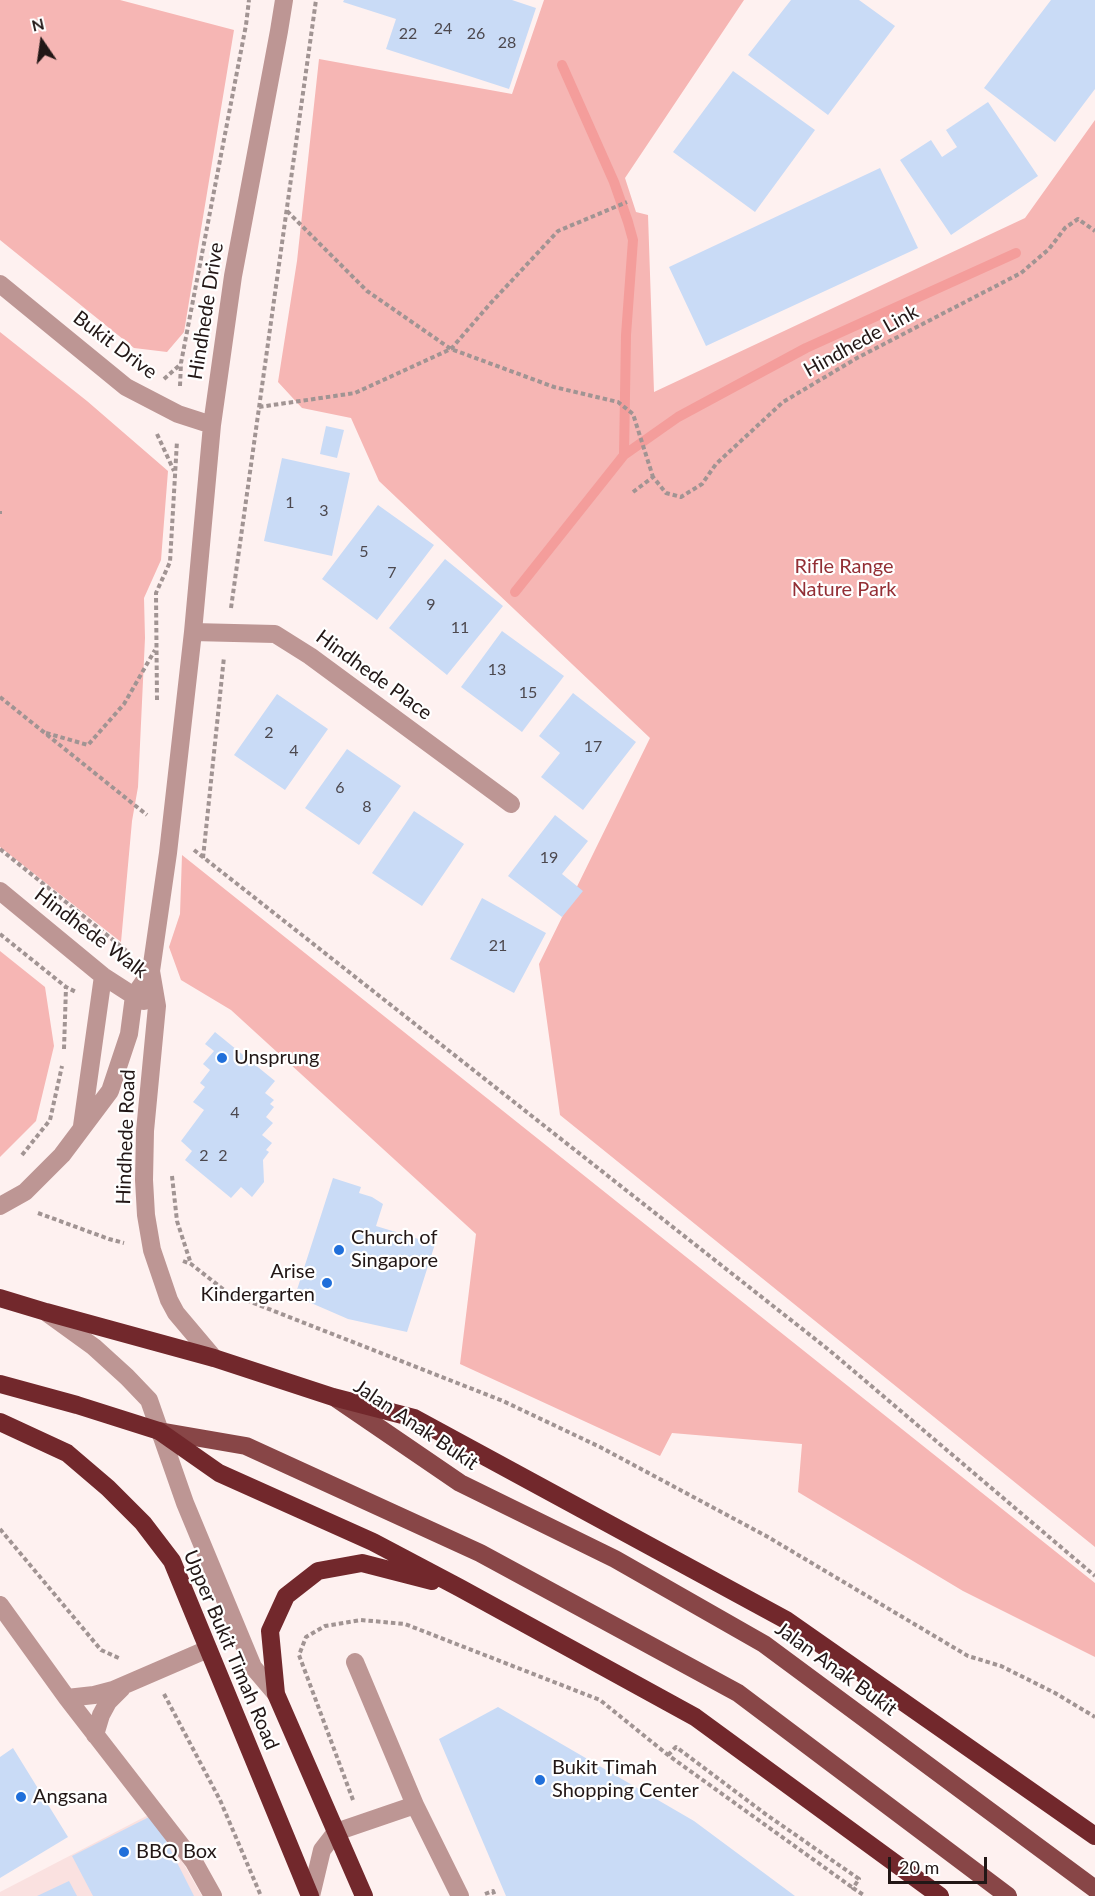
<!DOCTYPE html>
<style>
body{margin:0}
#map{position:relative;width:1095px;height:1896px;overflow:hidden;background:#fef1f0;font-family:Lato,sans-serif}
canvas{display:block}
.north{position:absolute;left:12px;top:12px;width:60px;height:60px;-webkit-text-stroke:4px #fff;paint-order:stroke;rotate:347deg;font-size:16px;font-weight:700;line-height:24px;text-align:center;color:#221716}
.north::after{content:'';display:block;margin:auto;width:21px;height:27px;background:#221716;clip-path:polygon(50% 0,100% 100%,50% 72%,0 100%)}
.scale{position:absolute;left:888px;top:1857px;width:99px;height:27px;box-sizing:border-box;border:3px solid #221716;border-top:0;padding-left:8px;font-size:18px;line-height:21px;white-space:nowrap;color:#221716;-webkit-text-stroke:4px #fff;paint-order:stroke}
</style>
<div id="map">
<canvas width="1095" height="1896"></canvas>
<div class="north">N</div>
<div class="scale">20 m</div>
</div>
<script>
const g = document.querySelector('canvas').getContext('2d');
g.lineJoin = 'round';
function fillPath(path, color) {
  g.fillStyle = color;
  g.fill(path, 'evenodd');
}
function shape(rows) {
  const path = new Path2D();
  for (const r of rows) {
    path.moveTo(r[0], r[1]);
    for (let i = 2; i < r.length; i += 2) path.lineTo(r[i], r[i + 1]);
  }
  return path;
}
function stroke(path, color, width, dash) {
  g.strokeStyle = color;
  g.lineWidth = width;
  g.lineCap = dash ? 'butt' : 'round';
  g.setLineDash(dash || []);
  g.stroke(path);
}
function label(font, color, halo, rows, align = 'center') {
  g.font = font + ' Lato,sans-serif';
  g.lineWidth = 4.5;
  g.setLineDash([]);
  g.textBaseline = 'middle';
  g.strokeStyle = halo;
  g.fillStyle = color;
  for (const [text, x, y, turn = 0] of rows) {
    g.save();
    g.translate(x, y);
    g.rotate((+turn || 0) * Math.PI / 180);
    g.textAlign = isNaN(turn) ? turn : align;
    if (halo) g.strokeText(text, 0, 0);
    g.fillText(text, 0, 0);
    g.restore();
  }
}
const built = shape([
 [154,1812,202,1896,0,1896,0,1892]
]);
const green = shape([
 [0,0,120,0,234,30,184,332,167,352,134,348,0,240],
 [544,0,744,0,625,178,636,212,648,215,654,392,1025,218,1095,120,1095,1547,560,1115,539,964,650,738,379,481,351,418,302,408,278,382,297,261,319,59,512,94],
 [0,332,87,401,168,471,161,560,144,598,145,638,138,787,132,821,121,942,0,847],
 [182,855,1095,1583,1095,1657,963,1591,798,1492,802,1444,672,1433,660,1456,460,1364,476,1234,231,1010,181,980,169,947,180,914],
 [0,951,45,987,54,1046,36,1121,0,1157]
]);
const stream = shape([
 [562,65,614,182,628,222,633,240,626,335,624,455],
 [515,592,624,455,678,417,806,348,1016,253]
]);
const building = shape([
 [344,0,512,0,536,8,509,89,386,49,396,19,343,2],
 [791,0,859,0,895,26,828,115,748,55],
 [1051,0,1095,0,1095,89,1055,142,984,88],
 [733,71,815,130,755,212,673,152],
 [988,102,1038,176,951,235,900,160,931,140,942,157,957,147,946,130],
 [880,168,918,248,706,346,669,267],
 [326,426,344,430,337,458,320,454],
 [282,458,350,473,332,556,264,541],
 [378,505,434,545,377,620,322,579],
 [445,559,503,606,447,675,389,628],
 [502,631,564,676,522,732,461,687],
 [573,693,636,742,583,810,541,777,560,753,539,736],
 [277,694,328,729,285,790,234,755],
 [347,749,401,786,359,845,305,808],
 [414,811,464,844,422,906,372,873],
 [555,815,588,841,562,874,583,891,562,917,508,876],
 [482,898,546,933,514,993,450,959],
 [215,1032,275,1081,265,1093,274,1100,270,1104,274,1107,266,1117,273,1123,262,1135,272,1143,266,1150,269,1152,263,1160,264,1182,252,1197,241,1187,231,1198,185,1160,192,1151,181,1141,204,1110,193,1102,205,1087,200,1083,210,1070,203,1064,214,1051,205,1044],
 [333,1178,361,1187,359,1193,372,1197,383,1204,376,1226,435,1244,407,1332,348,1319,295,1296],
 [498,1707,694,1821,795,1896,506,1896,439,1739],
 [13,1748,68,1837,0,1878,0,1757],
 [153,1815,194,1896,93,1896,72,1856],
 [69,1881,77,1896,37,1896]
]);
const path = shape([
 [287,211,367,291,451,349,554,387,618,402,633,414,653,477],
 [164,379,181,364],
 [180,386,181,363,246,25,249,0],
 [259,407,355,393,451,349,489,305,558,231,627,202],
 [157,434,174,471],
 [633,492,653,477,666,493,681,497,702,484,716,464,783,402,857,358,1021,273,1049,249,1065,228,1078,219,1095,231],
 [0,511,0,514],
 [231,608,316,0],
 [0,697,147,815],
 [157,700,156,593,170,562,177,441],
 [46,733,88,745,124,704,155,650],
 [0,849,128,952],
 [194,850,829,1350,1095,1576],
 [203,858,224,657],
 [0,934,66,987,76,992],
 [64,1049,66,987],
 [22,1155,50,1120,62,1066],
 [172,1176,177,1221,191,1264],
 [38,1213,109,1239,124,1243],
 [183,1261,191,1264,228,1293,503,1401,600,1447,768,1537,968,1656,1001,1666,1055,1693,1095,1717],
 [0,1529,101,1650,121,1659],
 [164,1694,220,1800,261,1896],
 [668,1755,676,1747,764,1813,859,1879,853,1888,865,1896],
 [353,1800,299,1655,306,1637,325,1626,361,1620,405,1624,600,1700,668,1755,853,1888],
 [485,1894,493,1891,495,1896]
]);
const minor = shape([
 [0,284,126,387,178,414,212,425],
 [193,632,275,634,310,656,511,804],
 [0,891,103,976,134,996,144,1001],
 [82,1126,103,976],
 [0,1206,25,1192,62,1155,110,1091,129,1034,134,996,151,971],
 [47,1313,94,1347,127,1377,149,1400,185,1503,253,1667,276,1694],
 [214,1358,176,1313,169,1300,152,1250,146,1215,144,1180,145,1131,157,1006,151,971,168,853,193,632,212,425,233,276,279,31,284,0],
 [0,1605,67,1698,194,1862,213,1896],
 [355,1662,415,1805,460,1896],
 [67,1698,94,1695,113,1690,208,1649],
 [95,1735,101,1715,108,1702,122,1688],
 [311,1896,322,1850,336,1832,415,1805]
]);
const major = shape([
 [337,1399,460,1483,615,1559,764,1644,1095,1889],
 [159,1431,246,1446,480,1553,738,1693,1008,1896]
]);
const highway = shape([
 [0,1298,46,1312,214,1358,333,1397,414,1418,786,1620,1095,1836],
 [0,1384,77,1405,159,1431,219,1473,373,1542,460,1588,695,1717,940,1896],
 [0,1422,67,1453,108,1488,143,1523,172,1561,310,1896],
 [364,1896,276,1694,270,1631,286,1596,318,1571,362,1563,432,1581]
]);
const markers = [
 [222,1058,6,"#206fda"],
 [339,1250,6,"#206fda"],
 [327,1283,6,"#206fda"],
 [540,1780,6,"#206fda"],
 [21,1797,6,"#206fda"],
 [124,1852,6,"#206fda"]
];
const numberNames = [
 ["24",443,29],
 ["22",408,34],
 ["26",476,34],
 ["28",507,43],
 ["1",290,503],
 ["3",324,511],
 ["5",364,552],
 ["7",392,573],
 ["9",431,605],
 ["11",460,628],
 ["13",497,670],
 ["15",528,693],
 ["2",269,733],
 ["17",593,747],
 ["4",294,751],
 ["6",340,788],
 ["8",367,807],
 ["19",549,858],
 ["21",498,946],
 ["4",235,1113],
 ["2",204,1156],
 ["2",223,1156]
];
const streetNames = [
 ["Hindhede Drive",206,311,-81],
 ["Hindhede Link",861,341,-29],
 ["Bukit Drive",115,345,37],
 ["Hindhede Place",374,675,36],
 ["Hindhede Walk",91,933,37],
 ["Hindhede Road",126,1137,-88],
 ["Jalan Anak Bukit",416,1425,34],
 ["Upper Bukit Timah Road",231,1650,67],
 ["Jalan Anak Bukit",836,1669,36]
];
const parkNames = [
 ["Rifle Range",844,567],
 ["Nature Park",844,590]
];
const poiNames = [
 ["Unsprung",234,1058],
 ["Church of",351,1238],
 ["Singapore",351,1261],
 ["Arise",315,1272,"right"],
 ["Kindergarten",315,1295,"right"],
 ["Bukit Timah",552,1768],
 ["Shopping Center",552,1791],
 ["Angsana",33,1797],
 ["BBQ Box",136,1852]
];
fillPath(built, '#fae1e0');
fillPath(green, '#f6b6b4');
stroke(stream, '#f49d9b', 10);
fillPath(building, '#c9dbf6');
stroke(path, '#a19493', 4, [4.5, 3]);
stroke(minor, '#bd9694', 18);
stroke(major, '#884647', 18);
stroke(highway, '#72282c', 18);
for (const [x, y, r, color] of markers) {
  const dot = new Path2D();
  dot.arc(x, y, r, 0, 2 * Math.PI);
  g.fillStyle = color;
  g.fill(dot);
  stroke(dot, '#fff', 2);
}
label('16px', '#4c484e', null, numberNames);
label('20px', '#221716', '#fff', streetNames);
label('20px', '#932f35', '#fff', parkNames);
label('20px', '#221716', '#fff', poiNames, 'left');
</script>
